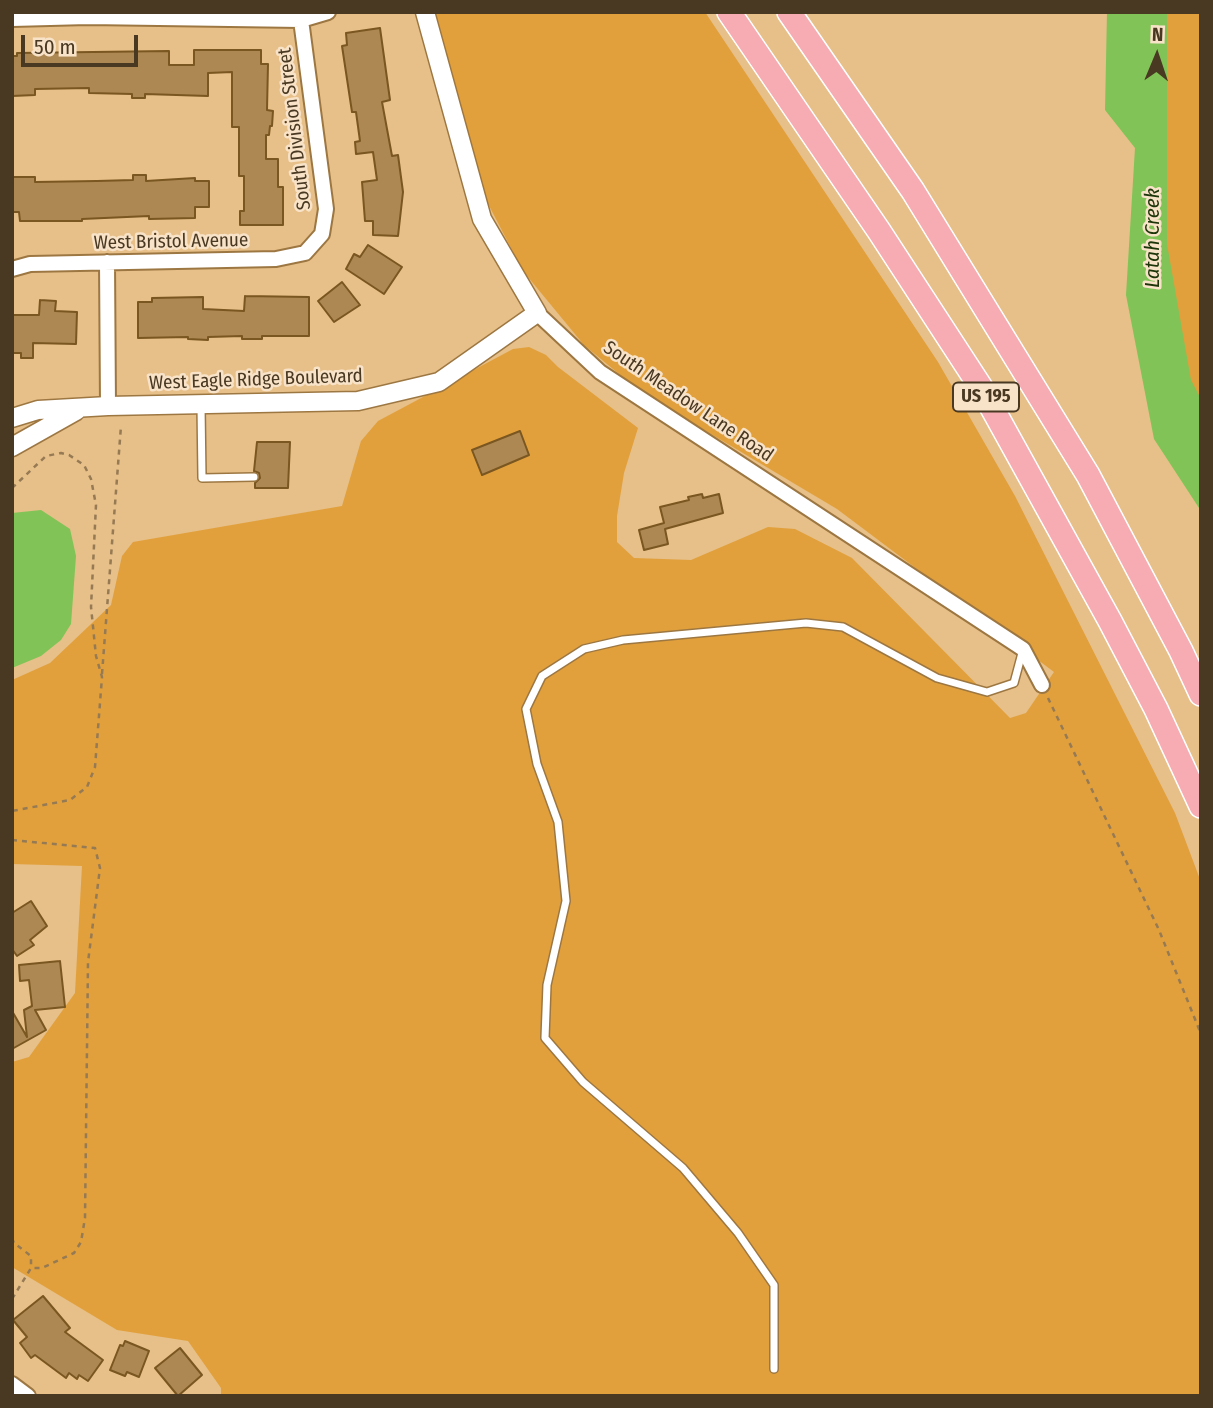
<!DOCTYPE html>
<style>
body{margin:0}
#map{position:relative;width:1213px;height:1408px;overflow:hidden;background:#e7bf88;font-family:"Fira Sans Condensed",sans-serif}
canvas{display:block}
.frame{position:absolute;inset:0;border:14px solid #493822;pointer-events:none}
.north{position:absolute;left:1122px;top:21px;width:70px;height:70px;-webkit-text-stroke:5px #f8e3c8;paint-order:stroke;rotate:2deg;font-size:19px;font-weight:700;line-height:28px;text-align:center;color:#493822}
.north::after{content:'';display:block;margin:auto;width:24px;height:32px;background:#493822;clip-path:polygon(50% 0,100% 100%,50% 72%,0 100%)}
.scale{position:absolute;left:21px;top:35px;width:117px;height:32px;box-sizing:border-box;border:4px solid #493822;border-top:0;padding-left:9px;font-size:21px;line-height:24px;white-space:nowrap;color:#493822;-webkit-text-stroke:5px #f8e3c8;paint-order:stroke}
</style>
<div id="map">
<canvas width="1213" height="1408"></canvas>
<div class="frame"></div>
<div class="north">N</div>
<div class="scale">50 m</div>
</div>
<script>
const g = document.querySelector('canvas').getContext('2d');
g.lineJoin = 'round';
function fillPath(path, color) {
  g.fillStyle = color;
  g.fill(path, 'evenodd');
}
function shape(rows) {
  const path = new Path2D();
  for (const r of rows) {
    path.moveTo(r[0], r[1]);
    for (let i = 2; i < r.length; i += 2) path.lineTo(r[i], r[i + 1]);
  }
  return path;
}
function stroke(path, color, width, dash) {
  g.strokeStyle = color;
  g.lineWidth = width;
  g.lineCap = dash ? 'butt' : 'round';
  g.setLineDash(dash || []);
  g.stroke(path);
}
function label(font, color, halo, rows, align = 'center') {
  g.font = font + ' "Fira Sans Condensed",sans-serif';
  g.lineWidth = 5;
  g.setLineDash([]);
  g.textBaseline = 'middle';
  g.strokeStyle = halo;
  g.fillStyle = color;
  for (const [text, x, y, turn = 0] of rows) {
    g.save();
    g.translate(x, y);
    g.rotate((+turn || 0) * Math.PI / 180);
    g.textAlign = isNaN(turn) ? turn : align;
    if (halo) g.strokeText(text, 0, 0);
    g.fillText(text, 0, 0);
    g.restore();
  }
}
const green = shape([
 [433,12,705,12,938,362,1015,496,1175,813,1201,882,1201,1396,221,1396,221,1388,188,1341,117,1330,12,1267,12,1062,29,1057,75,993,82,866,12,864,12,680,50,663,111,605,122,556,133,542,342,506,361,441,378,421,513,349,529,347,546,355,558,367,638,428,624,473,617,516,617,542,634,558,691,560,768,527,795,529,852,558,1010,718,1026,713,1054,672,837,509,642,393,584,345,523,271,483,194],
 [1143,12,1201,12,1201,457,1182,420]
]);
const water = shape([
 [1107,12,1167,12,1167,244,1191,380,1201,399,1201,511,1154,439,1126,295,1135,148,1105,110],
 [41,510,70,529,76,556,71,624,61,640,41,656,12,668,12,513]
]);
const building = shape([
 [380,28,390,100,382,102,392,156,398,155,403,192,398,236,373,235,373,221,365,221,362,182,377,180,373,152,356,154,355,142,360,141,356,112,352,112,342,46,347,45,346,33,380,28],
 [194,50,261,50,261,64,268,64,267,110,273,111,272,126,270,126,269,135,266,135,266,159,278,159,278,187,283,187,283,225,240,225,240,211,244,211,244,176,239,176,239,127,232,127,232,72,208,73,208,96,145,94,145,98,132,98,132,94,89,93,89,88,35,89,35,95,12,96,12,56,17,56,17,53,169,51,169,65,194,65,194,50],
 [133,175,146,175,146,181,195,178,195,181,209,181,209,207,195,207,195,218,149,219,149,216,82,219,82,221,20,221,19,212,12,212,12,177,35,177,35,182,97,181,133,180,133,175],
 [368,245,402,267,384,294,346,269,354,254,360,257,368,245],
 [342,282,360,305,334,322,318,301,342,282],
 [245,296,309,297,309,336,262,336,262,339,242,339,242,336,208,337,208,340,188,339,188,337,138,338,138,302,152,302,152,298,203,297,203,309,244,311,245,296],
 [40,300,56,301,55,311,77,312,76,344,33,343,33,358,21,358,21,353,12,353,12,315,39,315,40,300],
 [520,431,529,455,482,475,472,450,520,431],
 [257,442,290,442,288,488,255,488,255,483,260,478,259,473,254,471,257,442],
 [702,494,703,498,719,494,723,513,665,529,668,544,644,550,639,530,664,523,660,507,689,500,688,497,702,494],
 [31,901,47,926,30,940,34,945,17,956,12,949,12,913,31,901],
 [60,961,65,1007,35,1010,46,1030,12,1049,12,1011,27,1037,24,1010,32,1006,29,980,20,981,19,965,60,961],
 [43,1296,70,1328,65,1332,103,1360,88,1381,79,1375,77,1379,69,1373,66,1378,35,1355,31,1358,20,1343,27,1337,13,1320,43,1296],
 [125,1341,149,1351,139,1377,127,1372,125,1376,110,1370,120,1345,123,1346,125,1341],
 [180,1348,202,1375,178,1396,155,1368,180,1348]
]);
const path = shape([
 [12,488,46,456,61,453,69,455,84,465,91,479,96,505,91,607,96,656,102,677,95,767,87,787,70,800,12,811],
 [102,674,121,426],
 [1048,698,1159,930,1201,1034],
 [12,840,95,848,100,868,88,962,85,1218,81,1242,74,1253,42,1268,31,1268],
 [12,1238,14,1243,31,1256,31,1268,12,1299]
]);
const service = shape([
 [201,406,202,478,254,477],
 [774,1369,774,1285,738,1233,683,1168,583,1082,545,1038,547,985,566,901,558,822,537,764,526,709,542,676,584,649,623,640,806,623,843,627,937,678,987,692,1014,683,1022,653]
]);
const minor = shape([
 [12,19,88,17,301,20,328,12],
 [107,262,108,406],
 [12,269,30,264,276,259,305,253,322,234,326,209,301,20],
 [537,313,600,372,1023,649,1042,685],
 [12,1384,28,1396]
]);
const tertiary = shape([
 [12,418,38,410,108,406,358,401,439,382,537,313,482,219,425,12],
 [12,447,76,411]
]);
const trunk = shape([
 [729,12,879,231,980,386,1110,621,1156,709,1201,806],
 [789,12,913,191,1088,475,1181,651,1201,694]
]);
const shields = [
 [986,397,66]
];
const shieldNames = [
 ["US 195",986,397]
];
const streetNames = [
 ["South Division Street",295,129,-97],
 ["West Bristol Avenue",171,242,-1],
 ["West Eagle Ridge Boulevard",256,380,-2],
 ["South Meadow Lane Road",688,402,34]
];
const waterNames = [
 ["Latah Creek",1153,238,-90]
];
fillPath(green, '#e1a03b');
fillPath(water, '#81c357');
fillPath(building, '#ae8853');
stroke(building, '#7a5620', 2);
stroke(service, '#9d7742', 10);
stroke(minor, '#9d7742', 18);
stroke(tertiary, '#9d7742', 21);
stroke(trunk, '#fff', 26);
stroke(path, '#967a54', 2.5, [5, 5]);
stroke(service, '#fff', 7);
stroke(minor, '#fff', 14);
stroke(tertiary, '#fff', 18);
stroke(trunk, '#f6acb2', 23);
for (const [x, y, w] of shields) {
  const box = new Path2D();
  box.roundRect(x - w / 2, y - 14.5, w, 29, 5);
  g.fillStyle = '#f8e3c8';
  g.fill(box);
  stroke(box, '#493822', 2);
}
label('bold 18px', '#493822', null, shieldNames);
label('19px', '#493822', '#f8e3c8', streetNames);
label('italic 21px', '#1c3509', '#f8e3c8', waterNames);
</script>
